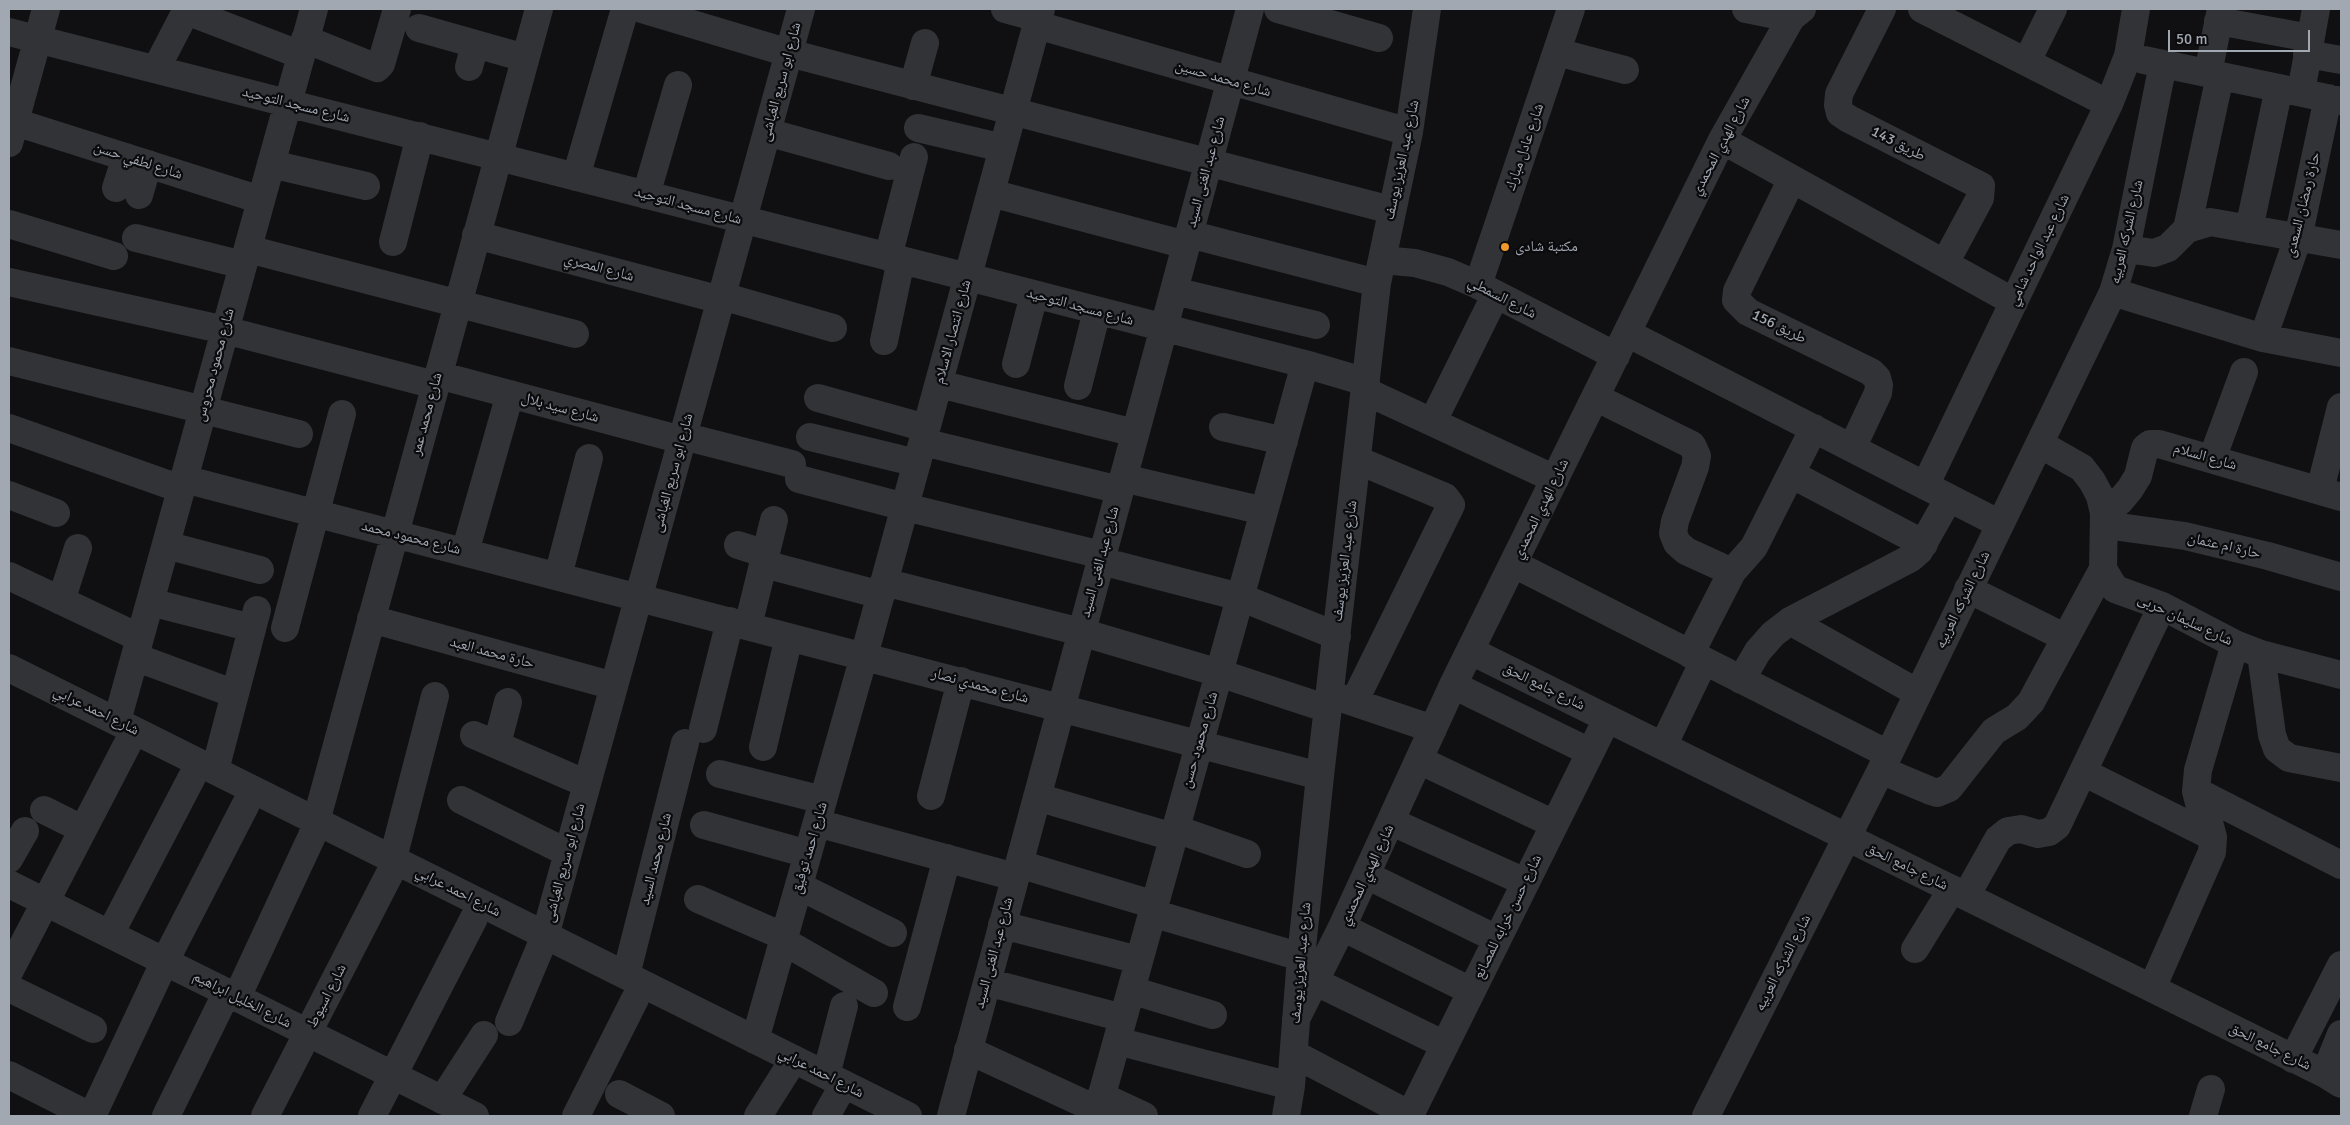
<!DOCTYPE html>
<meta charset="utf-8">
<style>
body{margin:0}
#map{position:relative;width:2350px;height:1125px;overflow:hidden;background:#101012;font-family:Signika,sans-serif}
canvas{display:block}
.frame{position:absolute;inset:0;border:10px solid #a1a8b2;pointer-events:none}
.scale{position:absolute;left:2168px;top:30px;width:142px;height:22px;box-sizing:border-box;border:2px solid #a1a8b2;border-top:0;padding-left:6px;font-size:15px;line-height:18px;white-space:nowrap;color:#a1a8b2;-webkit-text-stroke:4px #0b0b0d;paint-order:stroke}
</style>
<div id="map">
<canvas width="2350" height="1125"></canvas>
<div class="frame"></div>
<div class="scale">50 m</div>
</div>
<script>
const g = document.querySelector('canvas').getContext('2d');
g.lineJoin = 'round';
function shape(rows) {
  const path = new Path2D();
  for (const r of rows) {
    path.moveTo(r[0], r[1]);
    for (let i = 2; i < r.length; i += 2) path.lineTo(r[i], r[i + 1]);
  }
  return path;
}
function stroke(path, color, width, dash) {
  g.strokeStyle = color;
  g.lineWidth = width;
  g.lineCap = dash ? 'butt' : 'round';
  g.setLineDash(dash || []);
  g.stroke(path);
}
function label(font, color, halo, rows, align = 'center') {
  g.font = font + ' Signika,"Noto Naskh Arabic",sans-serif';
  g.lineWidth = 4.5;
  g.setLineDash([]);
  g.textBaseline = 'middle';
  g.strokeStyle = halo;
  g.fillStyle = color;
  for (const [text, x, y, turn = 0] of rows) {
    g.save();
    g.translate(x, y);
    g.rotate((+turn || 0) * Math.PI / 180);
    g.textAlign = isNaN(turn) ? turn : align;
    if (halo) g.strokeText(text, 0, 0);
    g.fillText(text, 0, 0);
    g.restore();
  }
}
const minor = shape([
 [642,9,789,53,1391,210],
 [1005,9,1038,18],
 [1278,9,1379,38],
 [1746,9,1791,18],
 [1882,9,1845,82,1839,94,1838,105,1840,113,1849,119,1981,186,1980,198,1945,263],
 [1922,9,2109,104],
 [2218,21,2310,38],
 [1037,25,1409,132],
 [419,28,525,58],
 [9,32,968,277,1305,364,1366,382],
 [305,39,377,68,381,64,397,9],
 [1557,52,1625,70],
 [2307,54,2341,60],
 [2144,60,2341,101],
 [2027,61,2053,9],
 [469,67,475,44],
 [156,69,184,15,189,12,301,55],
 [2208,73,2221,9],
 [913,86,925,43],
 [2301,92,2316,9],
 [15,122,261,200],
 [918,128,1003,148],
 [767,132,889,166],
 [1722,140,2014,302],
 [9,143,46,9],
 [271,164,366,186],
 [576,177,625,9],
 [1792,179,1737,291,1736,300,1748,312,1871,372,1877,378,1879,385,1878,393,1852,448],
 [116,188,126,157],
 [991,193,1186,245],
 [139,195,148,164],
 [646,195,678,85],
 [9,224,114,256],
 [2187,229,2220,76],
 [2249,229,2279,88],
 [1189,234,1377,283],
 [476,235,721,300],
 [136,238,243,265],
 [393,242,420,136],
 [248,249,575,334],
 [2126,249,2154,253,2168,248,2187,229,2210,222,2341,245],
 [888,257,914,157],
 [1382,260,1415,263,1448,272,1478,285,1616,356],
 [9,282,225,330,435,385],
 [1478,285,1571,9],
 [1174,291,1316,325],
 [2113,292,2263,338,2341,353],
 [722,296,833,328],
 [1627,333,2000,524],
 [2263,338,2298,238,2328,98],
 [884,341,901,260],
 [9,361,299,434],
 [1016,364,1034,295],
 [438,375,682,440],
 [939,384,1135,433],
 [1078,386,1097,311],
 [1365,391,1555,479],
 [818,398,926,428],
 [1597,398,1692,445,1697,456,1695,467,1675,521,1673,533,1677,543,1686,551,1732,572],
 [1433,421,1496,294],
 [1223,427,1284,441],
 [9,428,181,489],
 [683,436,792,464],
 [810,437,917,463],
 [923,442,1120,490],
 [2040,444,2082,468,2092,481,2100,496,2104,513,2103,569,2115,589,2162,606,2235,644,2261,654,2341,675],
 [2212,459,2244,372],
 [1791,474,1924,544],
 [1123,478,1264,511],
 [184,479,1320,776],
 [799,479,905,507,1102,555],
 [1925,486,2109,104,2128,56,2136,9],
 [2320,490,2341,407],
 [9,495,56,513],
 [2104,513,2120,501,2130,489,2138,476,2145,448,2150,444,2159,444,2341,497],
 [2105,525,2185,536,2268,556,2341,577],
 [166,545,260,570],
 [738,545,766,554],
 [465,552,510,394],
 [1101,561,1240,597,1337,636],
 [764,564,881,595],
 [1514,564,1888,754],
 [9,576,140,638],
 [558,576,589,458],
 [884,582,1081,632,1219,673,1328,709],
 [1968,589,2066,638],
 [61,601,78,548],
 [150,602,252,628],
 [371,619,614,686],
 [1790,621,1918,693],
 [748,626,774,520],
 [285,628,342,414],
 [1471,651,2325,1074,2341,1084],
 [1690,654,1732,572,1754,547,1814,428],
 [2261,654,2272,735,2277,749,2289,758,2341,768],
 [135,657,235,694],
 [9,668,908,1116],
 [1741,680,1758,651,1773,634,1790,621,1911,558,1919,551,1949,498],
 [1453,685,1590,752],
 [1338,697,1433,729],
 [1354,702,1451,505,1445,497,1357,460],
 [117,721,314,9],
 [703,729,730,621],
 [474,735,587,784],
 [497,744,508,702],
 [1663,746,1704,661],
 [763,747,789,637],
 [1419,760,1554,824],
 [215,770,257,610],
 [1881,770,1931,791,1937,793,1949,788,1994,731,2017,717,2031,702,2103,569],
 [2083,772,2213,837],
 [720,774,823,800],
 [2196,791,2341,865],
 [931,796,961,681],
 [1037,797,1173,837],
 [461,800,568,853],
 [44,810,82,829],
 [1392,822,1525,882],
 [817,823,1015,877],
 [704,825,808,854],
 [1176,829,1247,854],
 [393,858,435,696],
 [9,859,25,831],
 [1019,864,1155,905],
 [1366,875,1497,939],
 [9,884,475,1116],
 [799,886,893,933],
 [1966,896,1998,839,2008,831,2021,829,2038,834,2049,832,2057,826,2162,606],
 [698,899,785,937],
 [1152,913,1301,957],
 [1002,925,1139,960],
 [1342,927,1471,991],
 [110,934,192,777],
 [783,941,874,993],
 [1915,949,1952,889],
 [9,972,127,745],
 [626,975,685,743],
 [987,982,1123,1018],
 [1316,982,1445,1045],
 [9,988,93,1029],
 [2152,988,2212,852,2213,837,2209,822,2200,807,2196,791,2198,770,2235,644],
 [1131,990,1213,1015],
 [237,997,312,836,539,9],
 [907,1007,947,858],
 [1296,1019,1342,927,1453,685,1722,140,1791,18,1802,9],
 [509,1022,545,936,801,9],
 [755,1040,864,656,1041,9],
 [1117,1041,1291,1086],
 [968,1050,1098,1110],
 [1294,1054,1412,1116],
 [2293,1059,2341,965],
 [2325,1074,2341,1034],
 [9,1075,90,1116],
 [826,1075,844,1006],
 [619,1094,661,1116],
 [1101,1096,1144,1116],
 [442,1100,484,1035],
 [1410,1115,1607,719],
 [92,1116,165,961,246,804],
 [166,1116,227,992],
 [265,1116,389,875],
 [372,1116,474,918],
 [576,1116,635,999],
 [758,1116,794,1059],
 [826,1116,844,1084],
 [951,1116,1250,9],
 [1096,1116,1305,364],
 [1286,1116,1291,1086,1301,957,1320,776,1377,283,1409,132,1427,9],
 [1706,1116,1881,770,2113,292,2126,249,2163,64],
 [2203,1116,2211,1089]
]);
const markers = [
 [1505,247,5,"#ef982b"]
];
const streetNames = [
 ["شارع محمد حسين",1223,79,16],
 ["شارع ابو سريع الغباشى",781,82,-75],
 ["شارع مسجد التوحيد",296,105,14],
 ["طريق 143",1898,144,27],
 ["شارع الهدي المحمدي",1721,146,-62],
 ["شارع عادل مبارك",1525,147,-71],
 ["شارع عبد العزيز يوسف",1402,160,-78],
 ["شارع لطفي حسن",138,161,18],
 ["شارع عبد الغنى السيد",1206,172,-75],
 ["حارة رمضان السعدى",2303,205,-76],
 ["شارع مسجد التوحيد",688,206,15],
 ["شارع الشركه العربيه",2127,232,-77],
 ["شارع عبد الواحد شامي",2039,250,-64],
 ["شارع المصري",599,268,15],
 ["شارع السمطي",1502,298,27],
 ["شارع مسجد التوحيد",1080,307,15],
 ["طريق 156",1779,327,26],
 ["شارع انتصار الاسلام",953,332,-75],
 ["شارع محمود محروس",215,365,-75],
 ["شارع سيد بلال",560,408,15],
 ["شارع محمد عمر",427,414,-75],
 ["شارع السلام",2205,457,16],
 ["شارع ابو سريع الغباشى",673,473,-75],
 ["شارع الهدي المحمدي",1541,509,-64],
 ["شارع محمود محمد",411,538,14],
 ["حارة ام عثمان",2224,546,13],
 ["شارع عبد العزيز يوسف",1345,561,-83],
 ["شارع عبد الغنى السيد",1100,562,-75],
 ["شارع الشركه العربيه",1963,600,-64],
 ["شارع سليمان حربى",2185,620,25],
 ["حارة محمد العبد",492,653,15],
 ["شارع محمدي نصار",980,686,15],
 ["شارع جامع الحق",1544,687,26],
 ["شارع احمد عرابي",96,711,26],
 ["شارع محمود حسن",1200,740,-74],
 ["شارع احمد توفيق",810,848,-74],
 ["شارع محمد السيد",656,859,-76],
 ["شارع ابو سريع الغباشى",565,863,-75],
 ["شارع جامع الحق",1907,867,26],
 ["شارع الهدي المحمدي",1367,875,-65],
 ["شارع احمد عرابي",458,892,27],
 ["شارع حسن خرابه للمصانع",1508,917,-64],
 ["شارع عبد الغنى السيد",994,953,-75],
 ["شارع عبد العزيز يوسف",1301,963,-85],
 ["شارع الشركه العربيه",1783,963,-63],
 ["شارع اسيوط",327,996,-63],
 ["شارع الخليل ابراهيم",242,1000,27],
 ["شارع جامع الحق",2270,1047,26],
 ["شارع احمد عرابي",821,1073,27]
];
const poiNames = [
 ["مكتبة شادى",1515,247]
];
stroke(minor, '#313336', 28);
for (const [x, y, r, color] of markers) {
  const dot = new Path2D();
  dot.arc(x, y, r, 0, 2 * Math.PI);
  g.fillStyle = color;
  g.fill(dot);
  stroke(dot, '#0b0b0d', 2);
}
label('15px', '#a1a8b2', '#0b0b0d', streetNames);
label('15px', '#a1a8b2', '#0b0b0d', poiNames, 'left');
</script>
